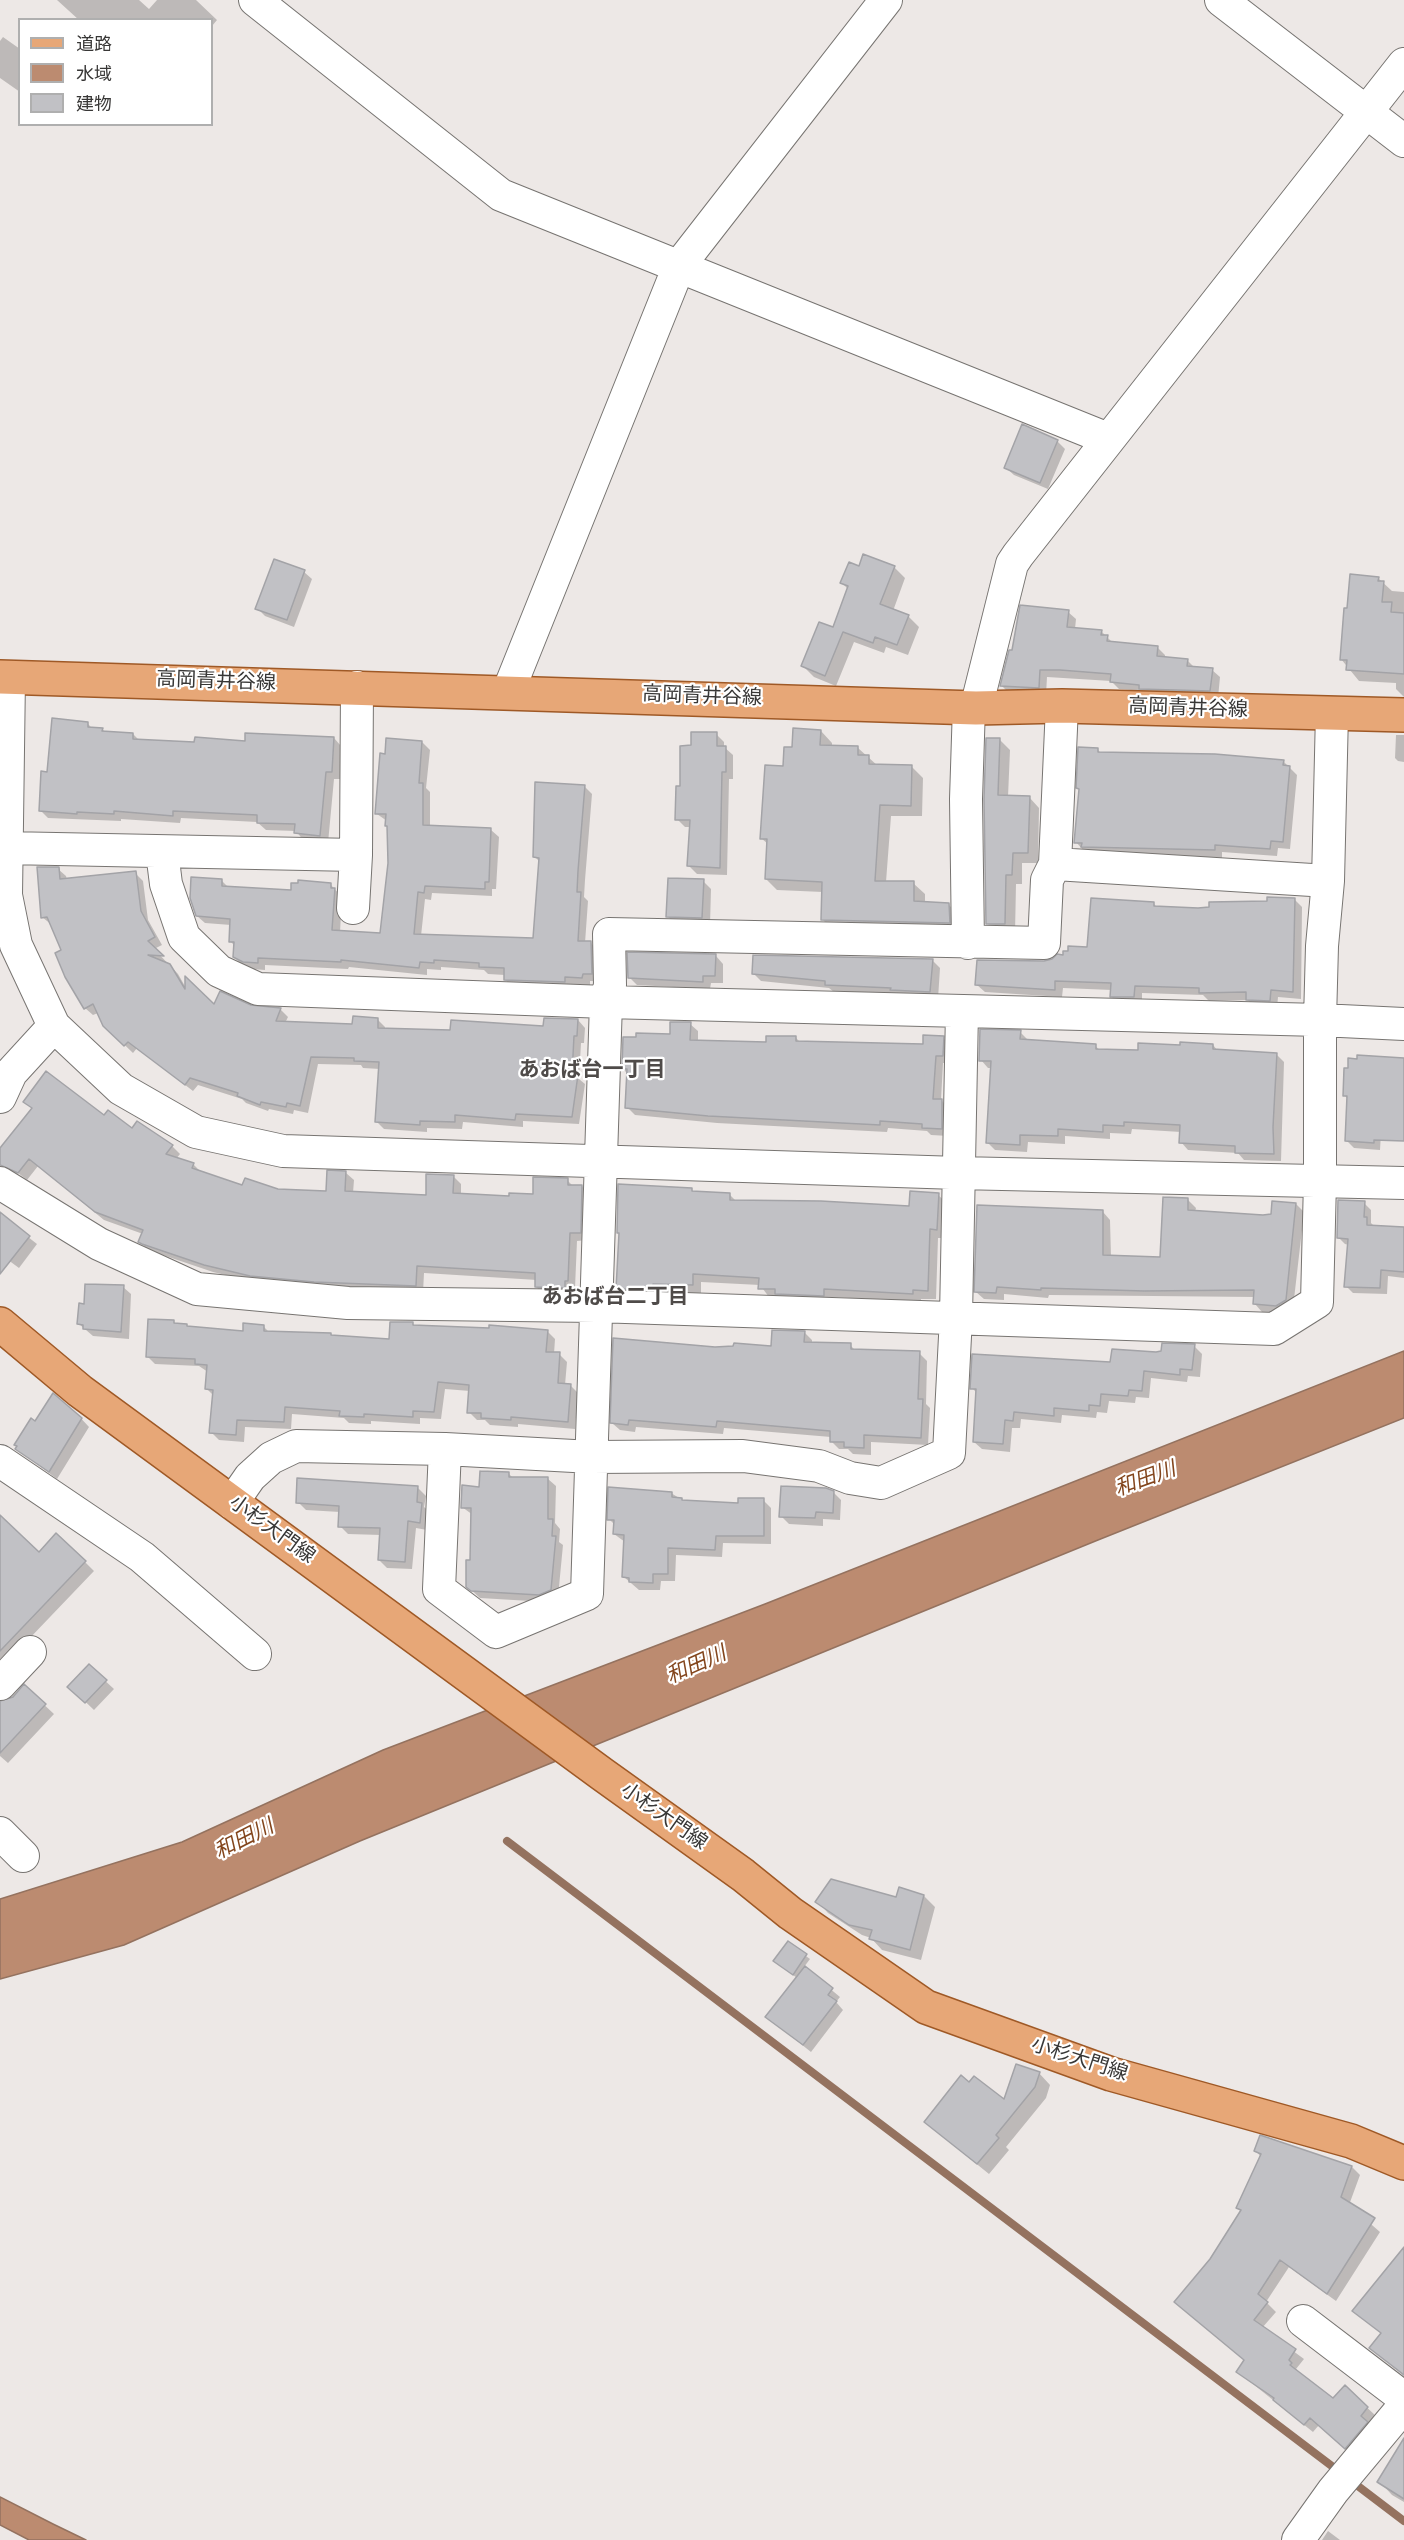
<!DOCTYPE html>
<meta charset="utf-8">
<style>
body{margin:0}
#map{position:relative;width:1404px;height:2540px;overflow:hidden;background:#ede8e6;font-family:Spectral,"Noto Sans JP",serif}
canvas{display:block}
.legend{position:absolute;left:18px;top:18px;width:195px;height:108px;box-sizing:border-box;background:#fff;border:2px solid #afafaf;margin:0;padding:8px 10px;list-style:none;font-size:18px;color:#383736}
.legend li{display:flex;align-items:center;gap:12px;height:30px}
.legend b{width:30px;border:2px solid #afafaf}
</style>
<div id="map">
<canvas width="1404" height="2540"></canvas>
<ul class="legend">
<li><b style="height:8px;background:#e7a777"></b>道路</li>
<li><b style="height:16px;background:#bc8b70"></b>水域</li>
<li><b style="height:16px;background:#c1c1c5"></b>建物</li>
</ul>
</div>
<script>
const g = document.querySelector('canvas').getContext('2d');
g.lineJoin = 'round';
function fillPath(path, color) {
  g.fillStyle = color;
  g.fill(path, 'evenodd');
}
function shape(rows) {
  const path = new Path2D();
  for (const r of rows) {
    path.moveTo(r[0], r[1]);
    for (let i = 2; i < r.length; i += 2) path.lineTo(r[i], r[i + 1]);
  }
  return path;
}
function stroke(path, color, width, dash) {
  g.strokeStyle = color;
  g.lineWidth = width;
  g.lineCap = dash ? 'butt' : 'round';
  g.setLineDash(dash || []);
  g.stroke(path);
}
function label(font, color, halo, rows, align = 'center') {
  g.font = font + ' Spectral,"Noto Sans JP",serif';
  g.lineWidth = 4.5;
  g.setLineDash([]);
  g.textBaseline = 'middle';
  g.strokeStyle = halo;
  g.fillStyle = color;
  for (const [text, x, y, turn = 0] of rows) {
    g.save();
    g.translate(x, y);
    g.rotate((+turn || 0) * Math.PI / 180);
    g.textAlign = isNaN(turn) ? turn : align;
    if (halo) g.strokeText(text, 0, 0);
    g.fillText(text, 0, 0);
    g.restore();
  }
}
const water = shape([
 [1404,1351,1404,1418,1098,1540,360,1841,124,1945,0,1979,0,1899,182,1842,383,1750,765,1604,1404,1351],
 [0,2497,53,2524,86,2540,29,2540,0,2525,0,2497]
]);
const shadow = shape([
 [57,0,139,0,149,9,157,0,196,0,217,20,212,26,212,20,79,20],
 [3,37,20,49,20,92,0,78,0,41],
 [1057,441,1065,449,1048,489,1014,475,1006,468],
 [894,567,905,578,893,611,908,616,919,627,908,655,886,647,884,653,854,642,836,686,814,677,803,666,834,629,848,589,842,583,860,568],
 [304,572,312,579,294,627,265,616,257,608],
 [1378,578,1392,591,1404,592,1404,697,1396,689,1396,683,1359,681,1341,659,1348,610],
 [1068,612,1076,619,1075,629,1101,631,1113,643,1158,648,1165,655,1165,658,1187,660,1196,669,1212,670,1220,677,1218,698,1148,696,1143,691,1119,689,1111,681,1047,677,1046,695,1009,693,1002,686],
 [87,723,93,729,102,729,106,732,133,734,139,740,196,744,334,738,341,746,340,779,334,779,328,843,304,841,296,831,266,830,257,822,181,818,180,823,121,819,121,821,48,818,40,810,48,773],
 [821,731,832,743,832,747,858,748,878,766,911,766,923,778,922,816,891,816,886,882,913,883,925,894,925,903,949,905,960,916,960,934,834,931,823,920,823,892,777,890,766,879,768,844,761,838,784,768,793,749],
 [716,734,724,742,724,747,733,755,733,779,729,779,727,875,697,874,689,866,691,827,685,827,677,819,682,787,692,747],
 [1396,735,1404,735,1404,762,1398,761,1395,758],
 [1000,740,1010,750,1008,797,1029,797,1039,808,1038,863,1022,863,1022,884,1016,884,1015,934,997,933,987,923],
 [422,742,430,750,426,788,430,792,430,827,491,830,499,837,496,889,492,889,492,896,432,893,431,900,425,899,421,936,534,939,540,862,535,857,584,786,592,794,585,880,584,897,588,901,585,943,591,943,598,951,599,981,590,981,590,985,572,984,572,989,513,987,505,980,505,975,488,974,484,970,441,967,441,970,427,969,427,975,349,967,348,969,265,965,265,970,252,969,242,965,234,957,235,946,230,941,231,925,205,923,197,916,221,880,229,888,292,891,330,884,342,897,340,932,382,934,389,863,387,821,377,814,386,755],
 [1097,749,1102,754,1283,761,1297,775,1290,849,1278,848,1277,856,1222,852,1222,858,1113,856,1083,850,1076,842],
 [58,869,66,876,67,880,135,873,143,881,148,920,162,945,154,949,178,974,186,988,214,1006,280,1009,288,1017,285,1023,354,1026,377,1019,385,1027,385,1030,452,1032,545,1027,578,1020,585,1028,584,1043,581,1043,579,1079,585,1084,579,1124,523,1121,523,1127,463,1122,462,1129,427,1128,427,1132,384,1129,376,1121,380,1069,363,1068,361,1065,318,1064,308,1113,294,1110,293,1114,269,1109,268,1111,246,1103,242,1099,198,1085,193,1091,137,1048,133,1053,104,1025,98,1013,93,1015,85,1008,52,925,42,917],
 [703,881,711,889,710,925,676,924,668,917],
 [1294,899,1302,907,1301,999,1278,997,1277,1008,1255,1007,1247,1000,1209,1001,1203,995,1142,993,1142,1004,1119,1004,1111,996,1112,990,1063,988,1062,997,985,992,977,985,1089,948,1153,903,1158,908,1198,909],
 [716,956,723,964,723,983,711,983,710,989,637,985,629,977],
 [932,960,940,968,938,999,834,992,829,988,761,981,753,973],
 [690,1024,698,1031,698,1042,767,1044,796,1038,800,1042,924,1046,943,1038,951,1046,950,1063,943,1063,941,1100,949,1108,949,1136,931,1135,927,1131,888,1128,887,1132,717,1123,635,1115,627,1107,628,1074,623,1069],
 [1020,1032,1028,1040,1095,1046,1100,1050,1139,1052,1213,1045,1218,1051,1276,1054,1284,1062,1281,1161,1244,1160,1238,1153,1188,1150,1181,1142,1181,1132,1132,1129,1131,1134,1110,1133,1110,1139,1065,1136,1065,1144,1028,1142,1027,1152,995,1150,987,1142,992,1068,988,1068,981,1060],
 [1385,1065,1380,1150,1354,1148,1346,1140,1349,1100,1344,1095],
 [25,1101,105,1117,172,1146,180,1154,176,1159,193,1164,202,1173,243,1187,327,1193,346,1173,354,1180,353,1193,427,1197,453,1176,461,1184,461,1195,510,1197,535,1196,567,1180,573,1186,582,1186,589,1194,588,1240,577,1241,575,1288,572,1288,572,1295,544,1294,536,1287,537,1280,424,1273,423,1293,259,1283,213,1272,148,1250,140,1242,143,1234,104,1220,38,1166,27,1180,4,1162,0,1158,0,1150,33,1109],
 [691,1189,695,1193,729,1194,737,1202,911,1207,938,1195,947,1203,946,1238,938,1238,936,1299,921,1299,921,1302,833,1297,832,1304,769,1297,760,1285,701,1282,701,1294,662,1293,626,1297,617,1288],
 [1188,1200,1196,1208,1195,1212,1272,1216,1296,1204,1304,1212,1293,1308,1285,1314,1262,1312,1255,1304,1255,1297,1049,1295,1048,1298,1004,1294,1004,1300,984,1299,976,1292,1103,1212,1110,1220,1111,1257,1161,1259],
 [1364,1203,1371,1210,1371,1223,1374,1226,1404,1229,1404,1278,1388,1276,1387,1294,1353,1293,1346,1286,1349,1245,1345,1244,1338,1237],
 [0,1215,37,1244,19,1268,0,1254],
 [123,1287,131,1294,129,1339,93,1336,79,1324,86,1305],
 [173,1322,189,1328,244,1333,264,1327,270,1333,331,1334,334,1337,390,1340,412,1323,416,1327,547,1331,555,1339,554,1354,559,1354,567,1362,565,1385,570,1385,578,1393,575,1429,518,1424,518,1427,490,1425,485,1420,477,1420,469,1412,470,1391,445,1389,441,1419,420,1418,420,1424,371,1421,371,1424,349,1423,344,1418,292,1414,291,1429,245,1427,244,1442,219,1440,211,1432,214,1396,207,1389,208,1372,199,1366,155,1364,147,1356],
 [805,1333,812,1340,812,1343,850,1345,856,1351,919,1353,927,1361,926,1404,930,1408,928,1445,871,1442,871,1455,853,1454,848,1449,839,1449,831,1441,831,1437,724,1428,723,1434,636,1427,635,1432,620,1430,612,1423,715,1348,773,1347],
 [1194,1346,1202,1354,1200,1377,1188,1376,1187,1382,1151,1378,1149,1398,1136,1397,1135,1403,1109,1401,1107,1413,1097,1412,1096,1418,1062,1415,1061,1423,1021,1419,1020,1428,1012,1428,1010,1452,982,1449,974,1442,978,1394,972,1388,1112,1364],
 [77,1414,89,1427,57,1479,17,1449,35,1423],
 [509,1474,513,1478,548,1479,556,1486,555,1523,560,1529,559,1542,563,1545,558,1597,547,1602,480,1598,467,1586,472,1562,473,1515,462,1507,481,1488],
 [418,1488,426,1496,424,1507,430,1512,427,1530,416,1528,412,1569,387,1568,379,1560,381,1535,348,1534,340,1526,340,1512,306,1510,298,1502],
 [833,1492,841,1500,840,1520,823,1519,823,1526,789,1524,781,1516],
 [671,1493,684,1501,739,1505,763,1500,771,1508,771,1544,723,1543,722,1557,676,1555,675,1581,661,1581,660,1590,639,1590,624,1577,625,1542,614,1534,615,1525,609,1519],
 [0,1517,39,1554,85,1562,94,1571,6,1663,0,1678],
 [89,1666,114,1689,94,1710,70,1687],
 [24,1686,54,1714,8,1763,0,1756,0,1703,6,1702],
 [924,1896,935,1907,921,1960,882,1950,871,1938,862,1935,828,1913,817,1901],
 [788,1943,810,1959,804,1967,840,1997,836,2002,843,2010,811,2052,767,2017,797,1978,779,1964],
 [1039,2073,1050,2085,1046,2098,1006,2147,1009,2150,989,2174,937,2132,970,2084,1004,2101],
 [1256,2151,1352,2167,1360,2175,1349,2205,1380,2232,1336,2301,1289,2267,1266,2302,1276,2312,1262,2328,1304,2359,1296,2369,1298,2374,1333,2400,1345,2387,1376,2416,1354,2456,1319,2425,1313,2432,1238,2372,1246,2361,1211,2259,1242,2212,1238,2207,1261,2157],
 [1404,2252,1404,2376,1371,2348,1382,2334,1354,2311],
 [1404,2442,1404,2502,1392,2495,1379,2481],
 [1328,2531,1340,2540,1322,2540]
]);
const stream = shape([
 [507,1841,1341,2473],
 [1350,2480,1404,2521]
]);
const building = shape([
 [1022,424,1058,440,1040,483,1004,468,1022,424],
 [863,554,895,566,880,604,909,615,897,645,875,637,873,643,843,632,825,676,801,666,819,622,833,627,848,586,840,583,849,562,859,566,863,554],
 [274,559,305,570,287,620,255,609,274,559],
 [1350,574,1379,577,1378,581,1384,581,1382,602,1392,602,1391,612,1404,613,1404,674,1346,670,1347,660,1340,660,1344,608,1347,608,1350,574],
 [1020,605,1069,610,1067,627,1102,630,1101,635,1108,635,1107,641,1158,646,1157,656,1188,659,1187,666,1213,668,1210,691,1139,689,1139,685,1110,682,1111,674,1060,670,1040,670,1039,688,1000,686,1009,650,1012,650,1020,605],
 [52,718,88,722,88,727,103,728,102,731,133,733,133,739,194,742,195,737,245,741,245,733,334,737,332,772,326,772,320,836,294,833,295,824,257,823,257,815,173,811,173,816,114,811,114,814,77,812,77,814,39,811,41,771,47,772,52,718],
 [793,728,821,730,820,745,858,746,858,755,869,755,869,764,912,765,911,806,880,805,875,881,914,881,914,901,949,903,950,923,821,920,822,882,765,879,767,839,760,839,765,765,783,766,784,747,792,747,793,728],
 [691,732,717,732,717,746,726,746,726,772,722,772,720,868,687,866,690,820,675,820,676,786,680,786,680,746,691,745,691,732],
 [386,738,422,741,419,783,423,783,423,825,491,828,489,882,485,882,485,889,425,886,424,893,418,892,414,934,533,938,539,858,533,857,535,782,585,785,578,871,577,892,581,892,578,941,591,941,592,974,583,974,582,978,565,977,565,982,504,980,504,968,479,967,479,963,434,960,434,963,420,962,419,968,341,960,341,962,258,958,258,963,243,962,233,957,234,942,229,942,230,919,196,916,190,898,191,877,222,879,222,886,291,890,291,883,298,883,298,880,331,883,331,888,335,888,332,930,380,933,388,863,387,826,385,826,386,814,375,814,380,753,385,754,386,738],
 [986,738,1000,738,998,795,1030,796,1028,853,1013,853,1012,875,1006,875,1005,924,986,924,984,799,986,738],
 [1078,747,1098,748,1098,752,1215,754,1284,760,1283,765,1290,766,1283,842,1271,841,1270,849,1215,845,1215,850,1081,847,1082,843,1074,843,1079,789,1076,788,1078,747],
 [37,867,59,867,60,879,136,871,141,911,155,937,148,941,164,956,148,955,170,964,185,989,185,976,214,1004,220,991,251,1005,281,1008,276,1021,352,1024,353,1016,378,1018,378,1028,450,1030,451,1020,543,1026,544,1018,578,1019,577,1036,574,1036,572,1075,578,1075,572,1117,516,1114,515,1120,455,1115,455,1122,420,1121,420,1125,375,1122,379,1062,354,1061,354,1058,311,1057,300,1106,287,1103,286,1107,261,1102,260,1105,237,1096,238,1093,190,1078,185,1085,128,1042,124,1046,103,1026,93,1004,84,1009,65,977,55,953,61,950,47,917,41,918,37,867],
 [668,878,704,879,702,918,666,917,668,878],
 [1267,897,1295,898,1293,992,1271,990,1270,1001,1246,1000,1246,992,1199,993,1199,988,1135,986,1134,997,1110,997,1111,983,1055,981,1055,990,975,985,977,960,1044,961,1052,959,1057,954,1063,955,1063,951,1068,951,1068,946,1087,947,1091,898,1154,902,1154,906,1198,908,1209,907,1209,902,1267,901,1267,897],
 [627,952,716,954,715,976,703,976,703,982,628,978,627,952],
 [753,955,933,959,930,992,890,990,891,988,825,985,825,981,752,974,753,955],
 [670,1022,691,1022,690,1040,766,1042,766,1036,796,1036,796,1041,923,1044,923,1035,944,1036,943,1056,936,1056,933,1099,942,1099,942,1129,922,1128,922,1124,880,1121,880,1125,708,1116,625,1108,627,1069,622,1069,623,1037,636,1037,636,1033,670,1034,670,1022],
 [980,1029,1021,1030,1020,1039,1096,1044,1096,1049,1138,1050,1138,1043,1180,1045,1180,1042,1213,1044,1213,1049,1277,1053,1273,1127,1274,1154,1235,1153,1235,1146,1179,1143,1180,1125,1124,1122,1124,1126,1103,1125,1103,1132,1058,1129,1058,1136,1020,1135,1020,1145,986,1143,991,1061,979,1061,980,1029],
 [1357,1055,1404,1058,1404,1141,1374,1140,1374,1143,1345,1141,1347,1096,1343,1096,1344,1068,1348,1068,1348,1058,1357,1059,1357,1055],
 [46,1071,104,1115,108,1110,132,1128,137,1121,173,1145,166,1154,194,1163,192,1168,242,1185,245,1178,278,1189,326,1191,327,1170,346,1171,345,1191,426,1195,426,1174,454,1175,453,1193,509,1196,509,1193,533,1194,533,1177,568,1178,568,1185,582,1185,581,1233,570,1233,568,1281,565,1281,565,1288,535,1287,535,1273,417,1266,416,1286,314,1282,250,1276,204,1265,142,1244,138,1242,143,1230,95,1212,29,1159,18,1173,0,1165,0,1148,32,1108,23,1102,46,1071],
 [618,1184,692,1188,692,1191,730,1193,730,1200,821,1201,909,1206,910,1191,939,1193,937,1230,930,1229,928,1291,913,1290,913,1294,824,1289,824,1296,775,1294,775,1289,758,1289,759,1278,693,1274,693,1285,653,1284,653,1290,616,1289,619,1233,617,1233,618,1184],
 [1163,1197,1188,1198,1188,1210,1263,1215,1271,1214,1272,1201,1296,1203,1286,1300,1276,1306,1253,1304,1254,1290,1144,1291,1041,1288,1041,1290,997,1287,996,1293,974,1292,977,1205,1103,1210,1103,1255,1160,1257,1163,1197],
 [1338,1200,1365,1201,1364,1217,1367,1217,1367,1225,1404,1227,1404,1272,1381,1270,1380,1288,1344,1287,1348,1239,1337,1238,1338,1200],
 [0,1212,30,1236,0,1274,0,1212],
 [85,1284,124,1285,121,1332,83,1329,83,1325,77,1324,79,1303,84,1304,85,1284],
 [148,1319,174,1320,174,1323,187,1324,187,1326,243,1331,243,1323,264,1325,264,1331,331,1333,331,1335,389,1339,390,1322,413,1322,413,1325,489,1328,489,1325,548,1330,546,1352,560,1352,558,1383,571,1384,568,1422,511,1417,511,1420,481,1418,481,1413,467,1413,469,1385,438,1382,434,1412,413,1411,413,1417,364,1414,364,1417,339,1416,340,1411,285,1407,284,1422,237,1420,236,1435,209,1433,213,1390,205,1389,207,1365,195,1364,195,1359,146,1357,148,1319],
 [772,1330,805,1331,804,1342,851,1343,851,1349,920,1351,918,1399,923,1399,921,1438,864,1435,864,1448,844,1447,844,1442,830,1442,830,1431,717,1421,716,1427,629,1420,628,1425,610,1423,613,1338,715,1347,733,1346,734,1343,771,1346,772,1330],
 [1162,1343,1195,1344,1192,1370,1180,1369,1180,1375,1144,1371,1142,1391,1129,1390,1128,1396,1101,1394,1100,1406,1089,1405,1089,1411,1054,1408,1054,1416,1014,1412,1013,1421,1005,1420,1003,1444,973,1442,976,1389,970,1389,972,1354,1110,1362,1112,1349,1156,1352,1161,1351,1162,1343],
 [53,1393,82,1418,49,1472,15,1449,17,1446,14,1445,31,1418,35,1421,53,1393],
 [480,1471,509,1472,509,1477,548,1477,548,1519,553,1519,552,1536,556,1536,551,1590,539,1595,471,1591,466,1587,466,1560,470,1560,471,1508,461,1508,462,1485,479,1487,480,1471],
 [297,1478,418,1486,417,1502,422,1503,420,1523,408,1521,405,1562,378,1560,380,1528,338,1527,339,1506,296,1503,297,1478],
 [781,1486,826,1488,834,1491,833,1513,816,1512,815,1518,779,1517,781,1486],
 [608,1487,672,1492,672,1497,682,1498,682,1500,738,1503,738,1498,764,1498,764,1536,716,1536,715,1550,668,1548,668,1574,653,1574,653,1583,629,1582,629,1578,622,1577,624,1535,613,1534,614,1520,607,1520,608,1487],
 [0,1515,39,1552,56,1533,86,1561,0,1651,0,1515],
 [89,1664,107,1680,85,1703,67,1687,89,1664],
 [24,1684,46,1704,0,1753,0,1701,13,1697,24,1684],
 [831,1879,896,1897,899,1887,924,1895,910,1950,869,1939,872,1930,849,1925,815,1902,831,1879],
 [788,1941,807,1954,793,1975,773,1961,788,1941],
 [805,1966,833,1988,828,1995,837,2001,803,2045,765,2017,805,1966],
 [1016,2064,1040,2072,1035,2087,996,2135,999,2138,977,2164,924,2122,961,2075,969,2082,974,2076,1004,2099,1016,2064],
 [1260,2135,1352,2166,1341,2197,1375,2218,1327,2294,1280,2260,1258,2294,1268,2302,1254,2320,1296,2349,1289,2360,1292,2363,1290,2365,1333,2398,1345,2385,1368,2407,1361,2416,1368,2422,1345,2449,1310,2418,1304,2425,1273,2400,1274,2398,1236,2372,1244,2360,1174,2302,1210,2259,1241,2210,1236,2208,1261,2154,1254,2151,1260,2135],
 [1404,2247,1404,2375,1369,2348,1381,2333,1352,2311,1404,2247],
 [1404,2438,1404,2499,1377,2482,1404,2438]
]);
const minor = shape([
 [255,0,501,195,1108,439],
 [1221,0,1404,141],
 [9,677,6,895,16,945,54,1026,121,1089,196,1132,283,1151,958,1173,1404,1183],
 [508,692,679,266,886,0],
 [1062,706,1055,864,1328,881],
 [976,708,1012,564,1018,555,1404,64],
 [6,848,356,855],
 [162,852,166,884,184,937,219,971,258,989,606,1002,1320,1020,1404,1024],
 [353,908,356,855,357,687],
 [968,943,966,799,969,706],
 [0,1097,11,1073,54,1026],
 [0,1183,99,1244,197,1289,348,1303,596,1306,1274,1329,1317,1302,1320,1181,1320,1020,1322,946,1328,881,1332,713],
 [445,1449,439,1589,496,1632,587,1594,606,1002,610,985,609,934,1044,943,1047,880,1055,864],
 [0,1461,142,1557,255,1654],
 [232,1503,250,1477,271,1458,296,1446,445,1449,592,1457,743,1456,819,1466,850,1478,881,1483,949,1453,956,1317,962,1011],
 [0,1684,30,1652],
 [0,1833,23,1856],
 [1303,2321,1404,2398],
 [1298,2540,1333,2491,1404,2406]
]);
const major = shape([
 [0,677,976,708,1062,706,1404,715],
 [0,1324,80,1391,602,1774,743,1875,790,1913,926,2007,1111,2074,1351,2141,1404,2163]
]);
const streetNames = [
 ["高岡青井谷線",216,683,2],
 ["高岡青井谷線",702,698,2],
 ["高岡青井谷線",1188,710,2],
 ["小杉大門線",271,1531,36],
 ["小杉大門線",663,1818,35],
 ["小杉大門線",1079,2061,18]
];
const neighbourhoodNames = [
 ["あおば台一丁目",592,1072],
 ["あおば台二丁目",615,1299]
];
const waterNames = [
 ["和田川",1146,1481,-20],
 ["和田川",697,1667,-24],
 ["和田川",245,1841,-27]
];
fillPath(water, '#bc8b70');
stroke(water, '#94725f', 1.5);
fillPath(shadow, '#0003');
stroke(stream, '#94725f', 8);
fillPath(building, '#c1c1c5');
stroke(building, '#a3a3a7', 1.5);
stroke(minor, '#777471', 34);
stroke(major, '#9f5926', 36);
stroke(minor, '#fff', 32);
stroke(major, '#e7a777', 33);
label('20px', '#383736', '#fff', streetNames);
label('bold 21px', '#4f4b49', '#fff', neighbourhoodNames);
label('italic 21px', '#83451c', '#fff', waterNames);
</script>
